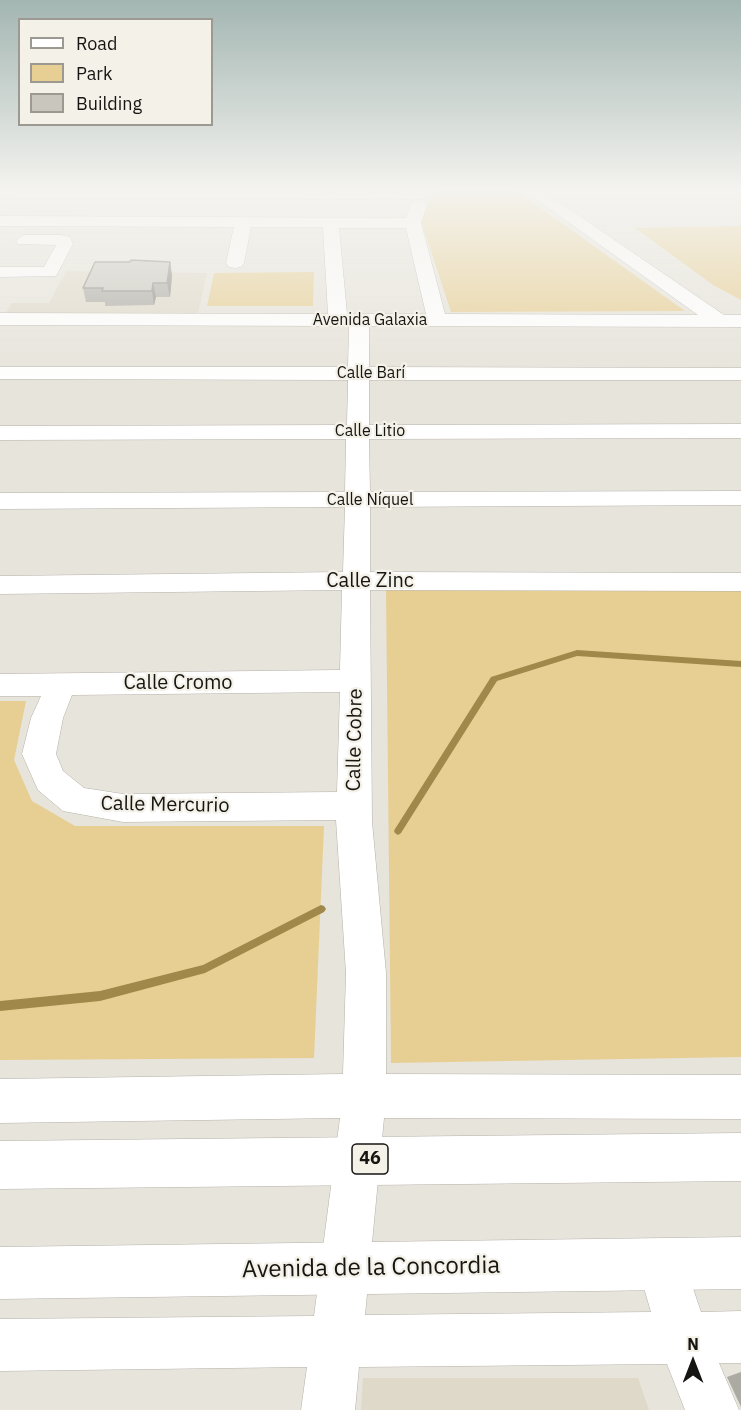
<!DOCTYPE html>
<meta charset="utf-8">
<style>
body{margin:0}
#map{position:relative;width:741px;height:1410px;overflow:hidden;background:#e7e4db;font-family:"IBM Plex Sans",sans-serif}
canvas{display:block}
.legend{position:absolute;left:18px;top:18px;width:195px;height:108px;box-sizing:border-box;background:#f4f1e8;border:2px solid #9c9992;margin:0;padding:8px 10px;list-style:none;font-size:18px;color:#171512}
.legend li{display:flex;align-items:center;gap:12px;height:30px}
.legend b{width:30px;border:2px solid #9c9992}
.north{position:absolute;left:663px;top:1332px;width:60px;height:60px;-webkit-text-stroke:4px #f4f1e8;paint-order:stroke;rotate:0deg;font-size:16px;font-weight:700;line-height:24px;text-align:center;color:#171512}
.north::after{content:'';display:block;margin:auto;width:21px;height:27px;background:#171512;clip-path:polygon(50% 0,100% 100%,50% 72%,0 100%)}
</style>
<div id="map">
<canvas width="741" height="1410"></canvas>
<ul class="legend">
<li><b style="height:8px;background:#fff"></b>Road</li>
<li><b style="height:16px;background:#e7cf94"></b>Park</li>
<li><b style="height:16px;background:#c9c6bd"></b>Building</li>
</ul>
<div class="north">N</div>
</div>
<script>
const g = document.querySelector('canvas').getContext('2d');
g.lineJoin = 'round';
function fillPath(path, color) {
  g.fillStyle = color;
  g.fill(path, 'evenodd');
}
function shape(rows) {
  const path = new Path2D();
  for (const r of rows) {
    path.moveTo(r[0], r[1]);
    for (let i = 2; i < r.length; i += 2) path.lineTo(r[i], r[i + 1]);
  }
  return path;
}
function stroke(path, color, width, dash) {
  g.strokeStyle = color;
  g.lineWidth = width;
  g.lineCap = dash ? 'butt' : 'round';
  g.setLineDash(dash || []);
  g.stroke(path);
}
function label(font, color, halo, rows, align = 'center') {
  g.font = font + ' "IBM Plex Sans",sans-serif';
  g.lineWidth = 4.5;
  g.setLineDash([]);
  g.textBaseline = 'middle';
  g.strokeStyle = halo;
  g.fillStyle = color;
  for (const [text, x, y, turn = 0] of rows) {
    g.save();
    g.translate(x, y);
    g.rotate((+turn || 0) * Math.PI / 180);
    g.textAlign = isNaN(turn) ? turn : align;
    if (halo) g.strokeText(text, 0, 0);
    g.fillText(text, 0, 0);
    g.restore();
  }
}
const built = shape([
 [66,271,207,273,198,314,5,314,12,303,49,303],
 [363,1378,638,1378,649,1410,361,1410]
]);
const green = shape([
 [434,189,514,189,685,311,451,312,421,221],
 [741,226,741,300,713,285,635,228],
 [314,272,313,306,207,306,214,273],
 [741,588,741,1057,391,1063,386,590],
 [0,701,26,701,14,760,32,801,75,826,324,826,314,1058,0,1060]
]);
const stream = shape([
 [577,650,741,661,741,667,577,656,497,681,401,833,398,835,395,833,394,831,395,829,491,677,577,650],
 [321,905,324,906,326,909,324,912,205,973,100,1001,0,1011,0,1001,100,991,203,965,321,905]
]);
const minor = shape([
 [13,189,422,189,430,194,422,199,15,198,7,193,13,189],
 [522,189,540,189,724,315,741,315,741,327,369,326,369,367,741,368,741,380,369,380,369,425,741,424,741,438,369,439,370,492,741,491,741,505,370,507,370,572,741,573,741,591,370,590,372,822,386,973,386,1074,741,1075,741,1119,384,1118,365,1315,651,1312,637,1264,645,1247,662,1239,679,1247,701,1312,741,1311,741,1363,719,1363,739,1410,685,1410,667,1364,359,1367,355,1410,301,1410,307,1367,0,1371,0,1319,314,1316,340,1118,0,1123,0,1079,343,1074,346,973,336,820,123,822,63,811,38,790,22,754,31,718,41,696,0,696,0,674,340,670,342,590,0,594,0,576,343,572,345,507,0,509,0,493,345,492,346,439,0,440,0,426,347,425,348,380,0,379,0,367,348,367,349,326,0,325,0,313,328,314,323,227,251,227,244,263,241,267,235,268,229,267,226,263,234,227,0,226,0,216,406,218,411,204,419,199,427,204,421,223,445,314,698,315,522,189],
 [339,228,406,228,426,314,347,314,339,228],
 [340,692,337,792,123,794,84,788,63,771,56,754,63,718,72,695,340,692],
 [24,235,61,235,70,237,73,244,56,276,0,277,0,267,44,267,56,245,18,244,16,240,24,235]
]);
const major = shape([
 [741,1133,741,1181,0,1189,0,1141,741,1133],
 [741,1237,741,1289,0,1299,0,1247,741,1237]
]);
const wall = shape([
 [170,262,172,276,170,297,156,297,154,305,105,306,105,302,86,302,83,288],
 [741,1372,741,1407,727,1377]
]);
const shadedWall = shape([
 [170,262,172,276,170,297,167,283],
 [153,283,156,297,154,305,152,291]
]);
const building = shape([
 [131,260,170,262,167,283,153,283,152,291,102,291,103,288,83,288,95,262,130,262,131,260]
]);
const farStreetnames = [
 ["Avenida Galaxia",370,320],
 ["Calle Barí",371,373],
 ["Calle Litio",370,431],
 ["Calle Níquel",370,500]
];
const shields = [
 [370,1159,36]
];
const shieldNames = [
 ["46",370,1159]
];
const streetNames = [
 ["Calle Zinc",370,581],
 ["Calle Cromo",178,683],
 ["Calle Cobre",355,740,-89],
 ["Calle Mercurio",165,805,1]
];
const nearStreetnames = [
 ["Avenida de la Concordia",371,1268,-1]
];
fillPath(built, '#dfd9c9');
fillPath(green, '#e7cf94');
fillPath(stream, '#a0884a');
stroke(minor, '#b5b1a9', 1);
stroke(major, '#b5b1a9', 1);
fillPath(minor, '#fff');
fillPath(major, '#fff');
fillPath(wall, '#adaaa3');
fillPath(shadedWall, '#8d8b84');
fillPath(building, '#c9c6bd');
stroke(building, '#8d8b84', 1.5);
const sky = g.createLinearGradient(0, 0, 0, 386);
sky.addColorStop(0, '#a3b6b2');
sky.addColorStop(0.49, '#f4f3ef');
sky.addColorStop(1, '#f4f3ef00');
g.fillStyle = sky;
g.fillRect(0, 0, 741, 386);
label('16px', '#171512', '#f4f1e8', farStreetnames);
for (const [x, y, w] of shields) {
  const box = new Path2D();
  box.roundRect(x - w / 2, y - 15, w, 30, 4.5);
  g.fillStyle = '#f4f1e8';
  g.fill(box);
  stroke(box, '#171512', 1.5);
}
label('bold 18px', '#171512', null, shieldNames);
label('20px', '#171512', '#f4f1e8', streetNames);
label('24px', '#171512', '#f4f1e8', nearStreetnames);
</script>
